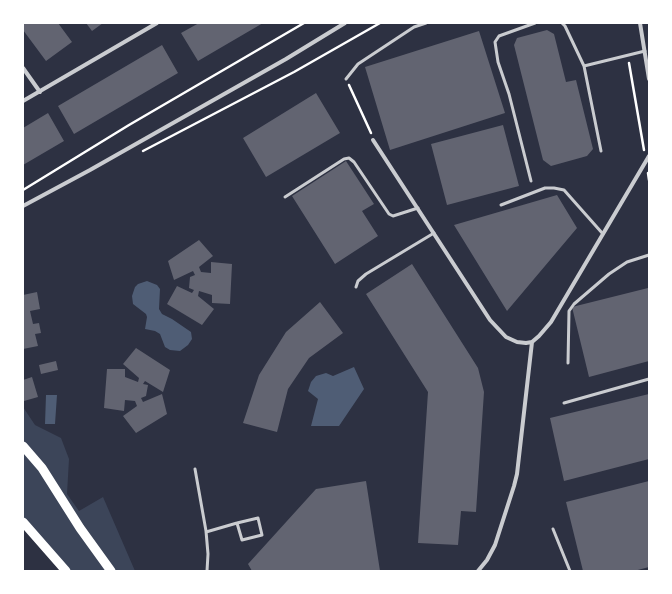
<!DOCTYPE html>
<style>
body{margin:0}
#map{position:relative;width:672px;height:594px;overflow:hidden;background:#2d3142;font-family:Mulish,sans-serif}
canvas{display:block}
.frame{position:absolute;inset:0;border:24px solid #fff;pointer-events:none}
</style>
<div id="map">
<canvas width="672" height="594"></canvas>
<div class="frame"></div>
</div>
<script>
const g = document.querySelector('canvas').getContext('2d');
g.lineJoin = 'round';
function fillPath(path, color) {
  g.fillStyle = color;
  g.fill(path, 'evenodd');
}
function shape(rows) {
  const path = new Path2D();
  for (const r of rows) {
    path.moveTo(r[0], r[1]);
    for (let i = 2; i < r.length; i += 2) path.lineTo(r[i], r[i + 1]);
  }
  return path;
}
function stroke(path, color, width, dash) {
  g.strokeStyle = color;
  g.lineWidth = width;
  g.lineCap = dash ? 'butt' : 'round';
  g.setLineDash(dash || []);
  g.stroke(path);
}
const green = shape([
 [23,407,35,425,61,438,69,459,67,494,79,511,103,497,135,571,66,571,23,522]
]);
const water = shape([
 [147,281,157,285,160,289,159,309,162,314,172,319,191,332,192,339,188,345,180,351,170,350,165,347,160,334,155,331,145,329,147,317,146,314,133,304,132,296,135,287,138,284],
 [354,367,364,389,339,426,311,426,318,399,308,391,311,382,316,376,326,373,333,376],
 [46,395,57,395,55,424,45,424]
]);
const building = shape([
 [23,23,58,23,72,42,46,61,23,30],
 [86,23,103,23,92,31],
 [199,23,263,23,198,61,181,33],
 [547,30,554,34,566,82,576,80,593,149,587,156,551,166,543,160,514,45,517,38],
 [479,31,505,113,390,150,365,67],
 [162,45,178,73,74,134,58,106],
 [316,93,340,133,266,177,243,138],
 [48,113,64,141,23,165,23,128],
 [503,125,519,186,447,205,431,144],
 [346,161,374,204,362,211,378,236,335,264,292,196],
 [557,195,577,228,507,311,454,225],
 [199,240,213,256,199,267,201,272,211,273,211,262,232,264,230,304,212,303,212,295,199,291,198,296,214,309,202,325,167,304,177,286,192,293,194,290,189,288,190,277,195,275,193,271,174,280,168,261],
 [412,264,478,368,484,392,476,512,461,511,458,545,418,543,428,392,366,294],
 [648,288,649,361,589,377,572,307],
 [37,292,40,309,30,311,33,324,39,323,41,333,35,334,38,346,23,349,23,295],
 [320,302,343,333,309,358,288,389,277,432,243,423,259,375,286,332],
 [136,348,170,370,163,392,145,381,143,384,148,385,146,396,141,398,143,402,162,394,167,414,136,433,123,416,137,406,135,401,125,400,124,411,104,408,107,369,125,369,125,377,138,382,139,378,123,364],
 [56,361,58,370,41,374,39,365],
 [32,377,38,397,24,401,23,380],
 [649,394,649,459,564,481,550,418],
 [366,481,380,571,252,571,248,564,316,489],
 [649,481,649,567,634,571,583,571,566,502]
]);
const path = shape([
 [629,63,644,150],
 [349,85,371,133],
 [143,151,294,72,380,23],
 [648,173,649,180],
 [23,190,129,125,304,23]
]);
const service = shape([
 [562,23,565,26,584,66,601,151],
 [584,66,645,51],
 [346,79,358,64,414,27,426,23],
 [531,181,509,94,498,62,495,42,499,36,535,23],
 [285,197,344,159,349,158,354,162,389,214,393,216,418,208],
 [501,205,545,188,554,188,564,190,603,234],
 [356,287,358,281,366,274,434,233],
 [568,363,569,311,574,304,609,274,627,262,649,255],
 [564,403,649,379],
 [195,469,206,531,208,554,207,571],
 [553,529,570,571],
 [206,532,237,523,258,518,262,535,242,540,237,523]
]);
const minor = shape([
 [640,23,649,79],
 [23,68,40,92],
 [23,101,157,23],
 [373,140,490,320,506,337,517,342,526,343,532,342,539,336,551,322,649,156],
 [23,206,90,170,286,59,345,23],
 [478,571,487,560,495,545,514,486,517,474,532,342]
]);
const primary = shape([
 [23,446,42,468,80,528,111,571],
 [23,522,66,571]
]);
fillPath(green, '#3c4559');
fillPath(water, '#4f5d75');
fillPath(building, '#626471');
stroke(path, '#fff', 2.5);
stroke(service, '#caccd0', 3);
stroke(minor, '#caccd0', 4);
stroke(primary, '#fff', 9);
</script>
